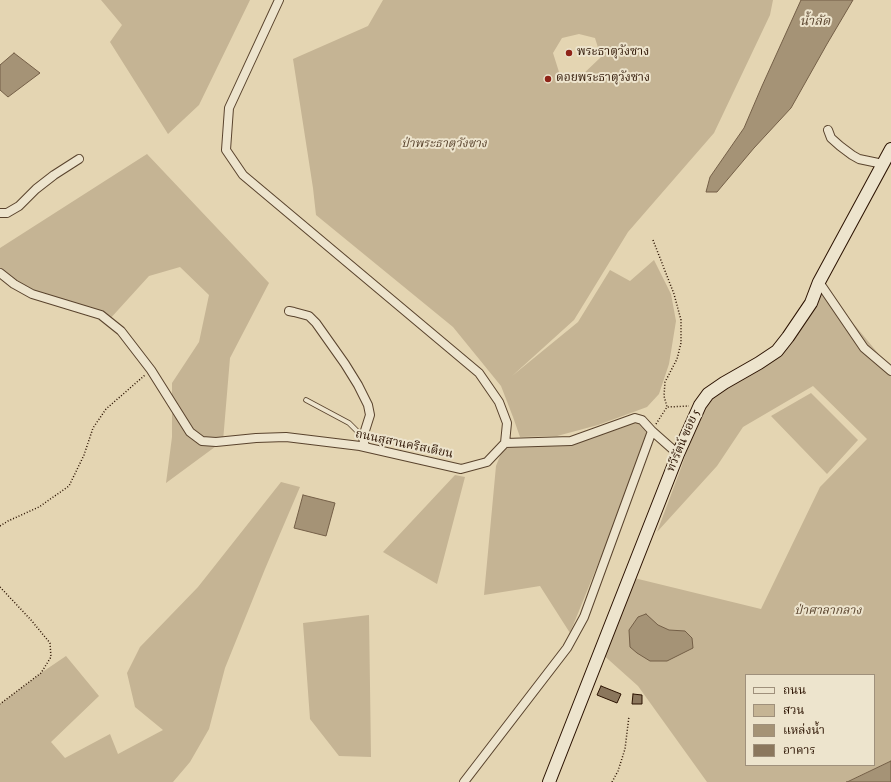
<!DOCTYPE html>
<meta charset="utf-8">
<style>
body{margin:0}
#map{position:relative;width:891px;height:782px;overflow:hidden;background:#e4d5b2;font-family:"IM FELL English","Noto Serif Thai",serif}
canvas{display:block}
.legend{position:absolute;left:745px;top:674px;width:130px;height:92px;box-sizing:border-box;background:#ede4cd;border:1px solid #9f907b;margin:0;padding:5px 7px;list-style:none;font-size:12px;color:#2b1201}
.legend li{display:flex;align-items:center;gap:8px;height:20px}
.legend b{width:20px;border:1px solid #9f907b}
</style>
<div id="map">
<canvas width="891" height="782"></canvas>
<ul class="legend">
<li><b style="height:5px;background:#ede4cd"></b>ถนน</li>
<li><b style="height:11px;background:#c5b494"></b>สวน</li>
<li><b style="height:11px;background:#a59376"></b>แหล่งน้ำ</li>
<li><b style="height:11px;background:#8b775d"></b>อาคาร</li>
</ul>
</div>
<script>
const g = document.querySelector('canvas').getContext('2d');
g.lineJoin = 'round';
function fillPath(path, color) {
  g.fillStyle = color;
  g.fill(path, 'evenodd');
}
function shape(rows) {
  const path = new Path2D();
  for (const r of rows) {
    path.moveTo(r[0], r[1]);
    for (let i = 2; i < r.length; i += 2) path.lineTo(r[i], r[i + 1]);
  }
  return path;
}
function stroke(path, color, width, dash) {
  g.strokeStyle = color;
  g.lineWidth = width;
  g.lineCap = dash ? 'butt' : 'round';
  g.setLineDash(dash || []);
  g.stroke(path);
}
function label(font, color, halo, rows, align = 'center') {
  g.font = font + ' "IM FELL English","Noto Serif Thai",serif';
  g.lineWidth = 4;
  g.setLineDash([]);
  g.textBaseline = 'middle';
  g.strokeStyle = halo;
  g.fillStyle = color;
  for (const [text, x, y, turn = 0] of rows) {
    g.save();
    g.translate(x, y);
    g.rotate((+turn || 0) * Math.PI / 180);
    g.textAlign = isNaN(turn) ? turn : align;
    if (halo) g.strokeText(text, 0, 0);
    g.fillText(text, 0, 0);
    g.restore();
  }
}
const green = shape([
 [101,0,250,0,199,105,168,134,110,42,122,25],
 [383,0,773,0,770,15,714,133,628,232,574,320,512,376,578,322,610,270,630,281,654,260,671,294,676,321,669,364,659,394,647,407,598,425,557,436,520,437,513,417,501,386,453,327,316,215,313,188,293,59,368,26],
 [579,34,595,38,601,57,580,77,559,72,553,53,562,38],
 [147,154,269,283,230,358,223,441,166,483,172,437,172,383,199,342,209,295,180,267,149,276,108,321,37,295,0,273,0,248],
 [819,282,891,369,891,761,846,782,707,782,638,686,600,652,630,577,761,609,820,487,867,439,813,386,743,427,717,466,657,532,681,468,697,420,715,394,780,354],
 [746,675,874,675,874,765,746,765],
 [811,393,858,440,827,474,771,416],
 [635,418,652,431,570,633,540,586,484,595,496,466,505,443,571,441],
 [455,475,465,477,437,584,383,552],
 [281,482,300,487,265,569,225,668,209,729,190,762,173,782,0,782,0,704,41,673,66,656,99,696,51,742,65,758,110,734,118,754,163,730,135,707,127,673,140,647,198,587],
 [369,615,371,757,339,756,310,719,303,623]
]);
const water = shape([
 [801,0,853,0,827,44,791,108,754,148,717,192,706,192,710,177,744,128,762,86,801,0],
 [14,53,40,73,8,97,0,90,0,65,14,53],
 [303,495,335,503,326,536,294,528,303,495],
 [646,614,658,625,669,630,685,631,692,638,693,648,667,661,650,661,637,653,630,647,629,630,638,617,646,614],
 [891,761,891,782,846,782,847,782,891,761]
]);
const building = shape([
 [601,686,621,694,617,703,597,695,601,686],
 [633,694,642,695,642,704,632,704,633,694]
]);
const path = shape([
 [653,240,674,294,681,320,681,343,677,359,665,382,664,396,667,407],
 [656,424,667,407,689,406],
 [0,526,8,521,39,507,69,486,84,455,93,428,106,409,145,375],
 [0,587,31,620,50,643,51,657,41,673,0,704],
 [612,782,618,771,625,749,629,716]
]);
const lane = shape([
 [306,400,349,423,363,437]
]);
const street = shape([
 [828,130,831,138,840,146,852,155,859,159,883,164],
 [0,213,7,213,19,206,36,189,54,175,79,159],
 [0,273,14,284,32,294,101,315,121,331,151,370,190,432,202,441,216,442,256,438,286,437,360,446,461,469,487,462,505,443,507,423,499,402,479,373,243,175,226,150,229,108,279,0],
 [819,282,864,348,891,371],
 [289,311,294,312,309,316,316,323,345,364,358,385,368,405,370,415,363,437,365,447],
 [505,443,571,441,635,418,642,420,652,431,678,454],
 [464,782,567,648,584,617,652,431]
]);
const secondary = shape([
 [549,782,678,454,700,405,708,394,724,383,759,363,777,351,788,337,811,303,819,282,891,149]
]);
const markers = [
 [569,53,4,"#8f2418"],
 [548,79,4,"#8f2418"]
];
const poiNames = [
 ["พระธาตุวังซาง",577,53],
 ["ดอยพระธาตุวังซาง",556,79]
];
const parkNames = [
 ["ป่าพระธาตุวังซาง",444,145],
 ["ป่าศาลากลาง",828,612]
];
const streetNames = [
 ["ทวีรัตน์ ซอย 5",684,441,-67],
 ["ถนนสุสานคริสเตียน",404,445,12]
];
const waterNames = [
 ["น้ำลัด",815,22]
];
fillPath(green, '#c5b494');
fillPath(water, '#a59376');
stroke(water, '#745f47', 1);
fillPath(building, '#8b775d');
stroke(building, '#2b1201', 1);
stroke(lane, '#59432d', 5.5);
stroke(street, '#59432d', 10);
stroke(secondary, '#2b1201', 14);
stroke(path, '#2b1201', 1.5, [1, 2]);
stroke(lane, '#ede4cd', 4);
stroke(street, '#ede4cd', 8);
stroke(secondary, '#ede4cd', 12);
for (const [x, y, r, color] of markers) {
  const dot = new Path2D();
  dot.arc(x, y, r, 0, 2 * Math.PI);
  g.fillStyle = color;
  g.fill(dot);
  stroke(dot, '#ede4cd', 1.5);
}
label('12px', '#2b1201', '#ede4cd', poiNames, 'left');
label('italic 12px', '#59432d', '#ede4cd', parkNames);
label('12px', '#2b1201', '#ede4cd', streetNames);
label('italic 13px', '#5c4630', '#ede4cd', waterNames);
</script>
